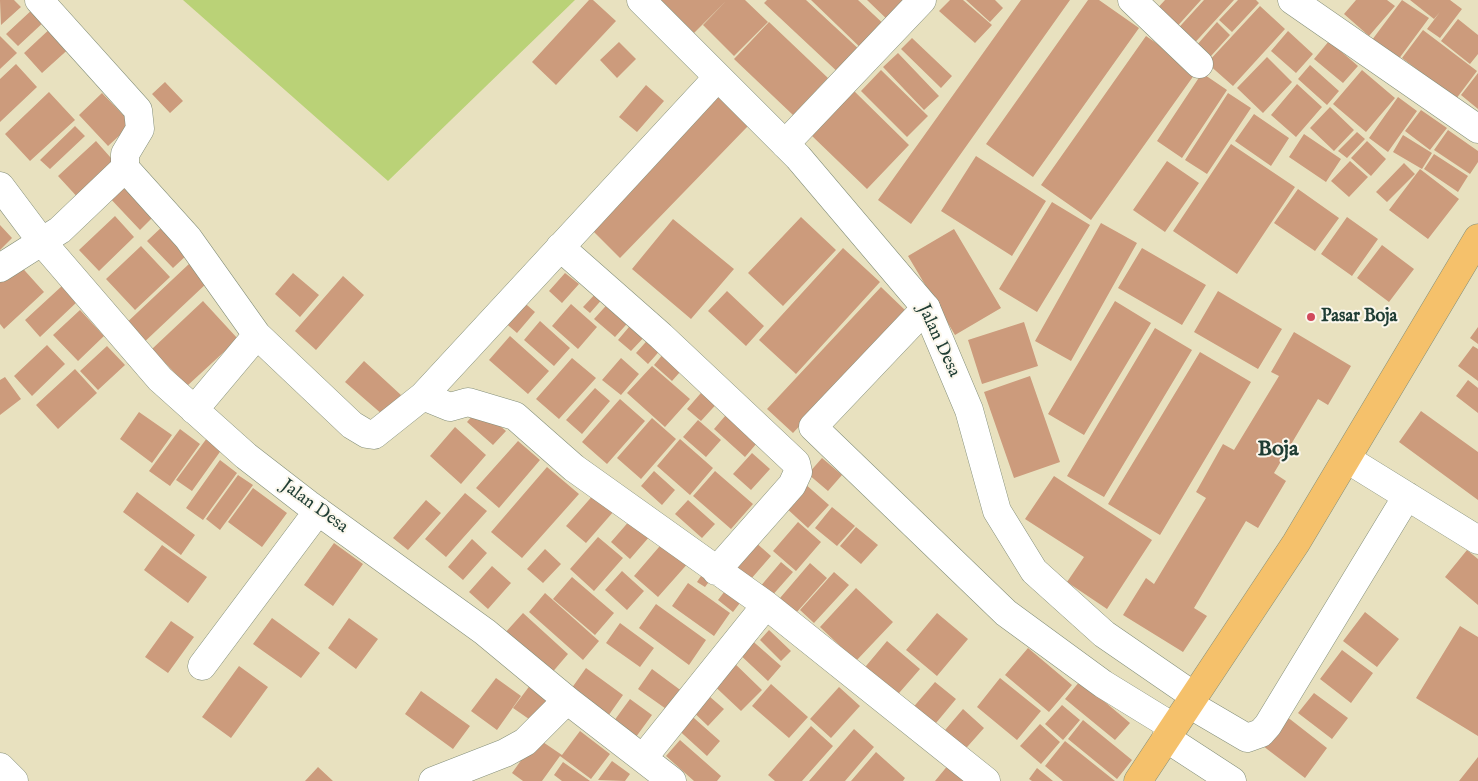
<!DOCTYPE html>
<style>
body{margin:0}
canvas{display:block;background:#e8e1bf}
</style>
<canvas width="1478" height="781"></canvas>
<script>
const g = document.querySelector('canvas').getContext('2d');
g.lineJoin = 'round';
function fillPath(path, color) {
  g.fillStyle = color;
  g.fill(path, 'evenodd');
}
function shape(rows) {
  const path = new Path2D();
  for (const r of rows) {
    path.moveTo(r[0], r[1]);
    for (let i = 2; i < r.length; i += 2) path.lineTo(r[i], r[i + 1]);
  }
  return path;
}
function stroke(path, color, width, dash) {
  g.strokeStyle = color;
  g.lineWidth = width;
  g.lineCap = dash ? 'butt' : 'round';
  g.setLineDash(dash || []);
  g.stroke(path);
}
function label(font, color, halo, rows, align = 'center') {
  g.font = font + ' "IM FELL English",serif';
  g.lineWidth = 4;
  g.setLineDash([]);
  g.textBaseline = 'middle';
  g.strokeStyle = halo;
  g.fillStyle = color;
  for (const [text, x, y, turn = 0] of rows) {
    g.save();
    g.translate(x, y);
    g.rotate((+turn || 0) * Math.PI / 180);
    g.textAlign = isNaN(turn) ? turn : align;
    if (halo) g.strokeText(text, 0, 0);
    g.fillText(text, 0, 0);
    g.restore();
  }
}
const green = shape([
 [183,0,575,0,388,181]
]);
const building = shape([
 [0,0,14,0,21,7,1,25],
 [589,0,593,0,616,21,556,85,532,62],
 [661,0,745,0,768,22,734,56,703,25,726,1,694,33],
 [767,0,806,0,863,53,842,76,764,3],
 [811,0,858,0,889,29,866,53],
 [867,0,908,0,892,24],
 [950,0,963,0,992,25,975,43,939,11],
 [966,0,995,0,1003,8,990,22],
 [1021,0,1070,0,911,224,878,200],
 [1088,0,1099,0,1139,28,1033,177,986,144],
 [1165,0,1201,0,1173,31,1153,13],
 [1204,0,1234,0,1189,49,1172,35],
 [1238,0,1256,0,1259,3,1232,32,1219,20],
 [1356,0,1387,0,1395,6,1369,36,1344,14],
 [1402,0,1429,18,1398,60,1372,40],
 [1410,0,1450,0,1462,9,1440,38,1427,29,1440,12,1434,19],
 [1260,6,1285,29,1233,86,1207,63],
 [34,8,46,20,18,46,6,34],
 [1458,19,1478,35,1478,54,1470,64,1441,41],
 [769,22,828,78,793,115,734,59],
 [1217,22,1230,35,1202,66,1189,54],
 [54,25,73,45,42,73,24,53],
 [1423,30,1477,71,1456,99,1402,58],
 [1288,31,1313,54,1296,73,1271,51],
 [0,36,17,53,0,69],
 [1146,36,1197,71,1091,220,1041,185],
 [912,38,952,76,941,88,901,49],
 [1329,41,1358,66,1343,83,1314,59],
 [619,42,636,59,617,78,600,60],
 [898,53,939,96,924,110,883,67],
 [1267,57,1292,82,1263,113,1237,88],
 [16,64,37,87,0,122,0,79],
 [1310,65,1339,91,1327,105,1298,79],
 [881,70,928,116,907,137,861,91],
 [1362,70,1395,98,1366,132,1333,104],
 [1202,73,1227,90,1182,158,1157,141],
 [1478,73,1478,109,1461,95],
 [165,82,183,101,170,113,152,94],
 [1297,84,1322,107,1296,137,1271,115],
 [646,85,664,101,637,132,619,117],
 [852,89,909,145,867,189,810,134],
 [49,92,75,120,30,161,5,134],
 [102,93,132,124,108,146,79,115],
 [1228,93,1251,108,1207,174,1185,160],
 [715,94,748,126,620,258,588,226],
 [1398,97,1417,111,1388,152,1369,138],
 [1330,107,1354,130,1334,151,1310,128],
 [1421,110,1447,128,1430,150,1405,131],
 [1254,114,1289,138,1271,166,1235,141],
 [75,126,85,136,50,169,40,160],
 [1448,130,1478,151,1478,162,1470,174,1434,150],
 [1357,132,1365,139,1347,158,1338,151],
 [1304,134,1341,159,1326,182,1289,157],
 [1403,135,1432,153,1422,169,1393,152],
 [96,141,118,166,81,201,58,176],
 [1367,141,1386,159,1371,176,1351,158],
 [1231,144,1295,187,1237,274,1173,231],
 [1434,154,1468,176,1458,192,1424,169],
 [976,156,1046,201,1012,256,941,211],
 [1167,161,1199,183,1165,232,1133,210],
 [1350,161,1368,177,1349,197,1331,181],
 [1404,163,1415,174,1387,202,1376,192],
 [1420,169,1459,199,1428,239,1389,210],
 [124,179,156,214,140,230,107,195],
 [1298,189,1339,218,1315,251,1274,223],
 [1052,202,1090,225,1037,312,999,289],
 [115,216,134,237,99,271,79,250],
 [801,217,836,250,783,306,748,273],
 [1347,217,1378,239,1352,276,1321,254],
 [673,219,734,269,691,319,632,269],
 [1101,223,1137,243,1071,361,1035,341],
 [165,224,190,252,173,268,147,241],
 [0,225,12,238,0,250],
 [954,229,1001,308,955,335,908,256],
 [1382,245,1414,269,1389,302,1357,278],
 [141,246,170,277,135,310,106,279],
 [843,248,880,282,796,374,759,340],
 [1142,248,1206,285,1182,325,1118,288],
 [17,262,44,292,4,329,0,324,0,278],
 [190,263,208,282,139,347,121,328],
 [293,273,319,295,300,317,275,294],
 [565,273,579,284,562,303,549,291],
 [343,276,364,295,316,350,295,331],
 [63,285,78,301,40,337,25,320],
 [881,287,906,311,793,433,767,409],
 [598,291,605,296,590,313,583,307],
 [727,291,764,326,746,346,708,311],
 [1218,291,1282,329,1258,369,1194,332],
 [613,298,634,316,615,337,594,319],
 [520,299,535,312,517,333,502,320],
 [203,301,238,339,187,386,152,349],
 [1115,301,1151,323,1084,435,1048,414],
 [571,304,597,327,578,349,552,326],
 [80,310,104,336,78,361,53,335],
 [540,321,570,348,554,366,524,340],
 [634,321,648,333,631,351,618,340],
 [1024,322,1038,366,982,384,968,340],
 [1478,327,1478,344,1470,338],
 [1155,328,1192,350,1104,497,1067,476],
 [1294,332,1351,366,1328,405,1318,399,1274,473,1286,481,1258,528,1246,521,1194,608,1207,616,1183,652,1123,615,1146,578,1154,584,1206,498,1196,492,1223,444,1234,450,1279,376,1271,372],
 [652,335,664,346,648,364,636,353],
 [510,336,549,371,528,394,489,360],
 [47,345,65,364,32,396,14,376],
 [107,346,125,365,98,390,80,371],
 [1473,346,1478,349,1478,381,1458,366],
 [669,347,688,363,672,381,654,365],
 [1200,352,1251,382,1160,535,1108,504],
 [572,358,596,378,559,419,536,399],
 [621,358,639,374,621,395,602,380],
 [364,361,401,395,383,415,345,382],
 [652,366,690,399,665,427,627,393],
 [75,369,97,393,58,429,36,405],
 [1030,376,1060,462,1014,478,984,392],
 [5,377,21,399,0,415,0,380],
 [1468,380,1478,388,1478,413,1456,396],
 [707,386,721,399,701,421,687,409],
 [595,388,610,401,582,434,566,420],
 [620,399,645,421,607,464,582,442],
 [479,408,506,431,493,445,467,422],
 [731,409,763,436,745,457,714,429],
 [1421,411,1478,452,1478,500,1399,442],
 [139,412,172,435,152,463,120,439],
 [652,418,676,439,641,479,617,458],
 [698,420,721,440,706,457,683,437],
 [455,427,486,455,461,484,430,456],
 [180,429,200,444,170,486,149,471],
 [207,438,222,449,192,491,176,480],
 [680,439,713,468,690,495,657,466],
 [518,441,540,460,499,508,476,488],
 [752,453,770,469,751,490,733,474],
 [822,458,842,475,828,491,808,474],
 [220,460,237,473,203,520,186,508],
 [547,467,579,494,522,558,491,532],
 [654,471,675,490,662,505,641,486],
 [715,471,753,504,731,529,693,496],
 [238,475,253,485,220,530,206,519],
 [1054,476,1152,540,1107,609,1067,582,1084,557,1025,519],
 [804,483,829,505,808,528,784,506],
 [253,488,287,513,262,547,228,522],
 [137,492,195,535,181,555,123,512],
 [465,493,487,511,446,557,425,539],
 [595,493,614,511,586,543,566,526],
 [426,500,441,513,408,550,393,538],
 [688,500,715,524,702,538,675,514],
 [832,507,855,526,837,546,815,528],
 [631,519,650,536,630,559,611,542],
 [798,522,821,542,796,571,773,551],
 [856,527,878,545,861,564,840,546],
 [598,537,623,558,594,591,570,569],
 [472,539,487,553,463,580,448,567],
 [665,540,690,561,658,597,634,576],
 [754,541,771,556,744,587,727,573],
 [334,543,363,564,333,606,304,585],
 [162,545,207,577,188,603,144,570],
 [545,549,561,564,543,583,527,569],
 [1467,550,1478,559,1478,605,1445,577],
 [781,562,793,572,770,598,759,588],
 [810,563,827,578,796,613,780,598],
 [492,566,511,583,488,609,469,592],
 [622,571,644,591,627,610,605,590],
 [834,572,849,585,814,623,800,610],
 [703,573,711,579,705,587,697,582],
 [572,577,614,613,595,635,553,599],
 [688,583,730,613,714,636,672,606],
 [728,587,743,599,733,612,718,600],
 [856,588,893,622,856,661,820,627],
 [545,593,599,641,583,660,529,612],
 [656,604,706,640,689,665,639,628],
 [1365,612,1399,639,1377,667,1343,641],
 [523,613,568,654,550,675,504,634],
 [937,613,968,639,937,676,906,650],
 [272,618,320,653,301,678,253,644],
 [349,618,378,639,356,669,328,648],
 [171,621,194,637,168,673,145,657],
 [620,623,654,648,640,667,606,643],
 [1460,626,1478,637,1478,736,1416,698],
 [769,630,791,651,781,661,760,640],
 [748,637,781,666,768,681,736,651],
 [887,641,920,669,893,700,861,672],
 [1028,648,1072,685,1049,712,1005,675],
 [1342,650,1373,673,1351,703,1320,679],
 [728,657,762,690,741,711,707,679],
 [239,666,268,687,231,738,202,717],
 [586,668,623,695,606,719,569,692],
 [652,669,683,692,669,711,638,689],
 [496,678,521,696,497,730,471,711],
 [1000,678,1041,711,1017,740,977,707],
 [534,680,559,698,539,726,513,708],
 [1080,681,1130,723,1115,740,1065,699],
 [935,682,956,699,931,729,910,711],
 [771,684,808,717,789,738,752,706],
 [839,687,860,706,831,738,810,719],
 [702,690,724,709,708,726,687,706],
 [421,691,470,726,453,749,405,714],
 [1314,693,1348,718,1332,739,1298,713],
 [630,699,652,715,633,741,611,725],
 [1062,705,1080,720,1063,740,1045,724],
 [963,709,984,728,960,755,940,736],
 [686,711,720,741,707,756,673,725],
 [1286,716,1327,748,1305,778,1263,746],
 [1083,720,1132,760,1117,779,1068,739],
 [1040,724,1060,742,1041,764,1020,746],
 [811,726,833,746,802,781,775,781,768,775],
 [854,729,874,747,845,781,809,781],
 [580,731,610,754,591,779,560,756,542,781,523,781,512,773,537,738,562,755],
 [680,740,721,776,717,781,694,781,666,756],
 [1065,741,1115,781,1063,781,1045,766],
 [876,752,905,778,903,781,851,781],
 [1478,757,1478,781,1459,781],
 [612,761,630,774,625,781,598,780],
 [563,762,590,781,562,781,554,775],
 [949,764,970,781,935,781],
 [318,767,333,781,305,781],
 [1037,768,1053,781,1032,781,1029,779]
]);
const minor = shape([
 [1132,0,1199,64],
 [1292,0,1478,129],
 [785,144,922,0],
 [125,168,188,238,257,335,194,410],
 [0,186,42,242,160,379,246,456,308,504,485,632,567,700,672,781],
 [560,247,661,336,796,463,798,472,792,485,716,571],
 [0,268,60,230,125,168,125,154,140,129,138,110,39,0],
 [926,308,813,427,1006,613,1103,684,1173,727],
 [257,335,352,425,367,434,374,435,423,396,717,78],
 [423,396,450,407,468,402,515,416,574,468,766,605,986,781],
 [1347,459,1478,540],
 [202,666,318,511],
 [1189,704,1247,738,1261,733,1268,725,1407,496],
 [643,758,766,605],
 [0,767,14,781],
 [433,781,505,753,525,742,567,700]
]);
const tertiary = shape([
 [641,0,798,157,926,308,969,410,997,511,1034,571,1104,634,1194,696],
 [1166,738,1232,781]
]);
const primary = shape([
 [1138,781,1296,543,1478,238]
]);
const markers = [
 [1311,317,5,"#d1495b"]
];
const poiNames = [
 ["Pasar Boja",1321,317]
];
const streetNames = [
 ["Jalan Desa",938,341,65],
 ["Jalan Desa",314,507,36]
];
const districtNames = [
 ["Boja",1278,450]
];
fillPath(green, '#bad277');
fillPath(building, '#cc9b7c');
stroke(minor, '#848f7a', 29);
stroke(tertiary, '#848f7a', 29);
stroke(primary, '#848f7a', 29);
stroke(minor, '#fff', 28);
stroke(tertiary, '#fff', 28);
stroke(primary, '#f5c16b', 28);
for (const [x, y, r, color] of markers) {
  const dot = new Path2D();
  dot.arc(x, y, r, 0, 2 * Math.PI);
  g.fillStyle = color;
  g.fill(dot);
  stroke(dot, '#fbf7ec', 2);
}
label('bold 18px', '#1f3d34', '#fbf7ec', poiNames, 'left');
label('18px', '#1f3d34', '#fbf7ec', streetNames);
label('bold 22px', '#1f3d34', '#fbf7ec', districtNames);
</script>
